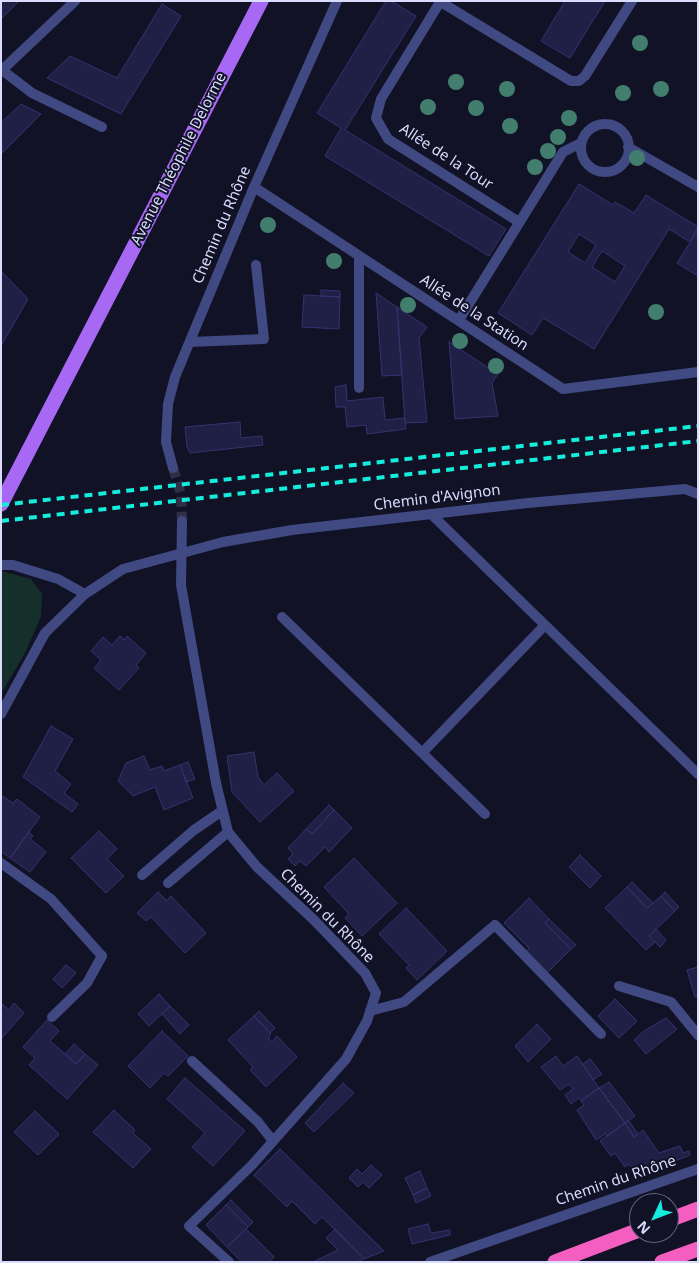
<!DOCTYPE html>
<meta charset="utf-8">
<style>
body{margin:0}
#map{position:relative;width:699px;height:1263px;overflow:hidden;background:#111226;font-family:"Noto Sans",sans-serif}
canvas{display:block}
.frame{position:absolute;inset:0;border:2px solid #d9dcfc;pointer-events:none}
.north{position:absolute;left:629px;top:1193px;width:50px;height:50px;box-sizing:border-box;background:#111226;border:1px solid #61637c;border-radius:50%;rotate:227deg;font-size:14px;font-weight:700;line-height:20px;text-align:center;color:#d9dcfc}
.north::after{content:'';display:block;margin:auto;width:18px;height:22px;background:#14eddc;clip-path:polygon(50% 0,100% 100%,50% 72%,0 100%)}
</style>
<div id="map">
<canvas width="699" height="1263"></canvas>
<div class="frame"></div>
<div class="north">N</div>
</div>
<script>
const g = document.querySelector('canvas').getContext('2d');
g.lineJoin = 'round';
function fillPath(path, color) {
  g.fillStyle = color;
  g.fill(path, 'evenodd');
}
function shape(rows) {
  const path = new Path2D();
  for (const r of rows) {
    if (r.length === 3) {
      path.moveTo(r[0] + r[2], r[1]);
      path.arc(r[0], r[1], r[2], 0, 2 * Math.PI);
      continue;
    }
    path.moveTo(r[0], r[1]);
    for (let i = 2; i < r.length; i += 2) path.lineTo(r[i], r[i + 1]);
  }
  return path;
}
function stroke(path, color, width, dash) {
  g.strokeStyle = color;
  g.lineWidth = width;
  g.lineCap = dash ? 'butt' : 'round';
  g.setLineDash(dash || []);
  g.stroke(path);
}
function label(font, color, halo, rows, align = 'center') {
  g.font = font + ' "Noto Sans",sans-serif';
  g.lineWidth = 4;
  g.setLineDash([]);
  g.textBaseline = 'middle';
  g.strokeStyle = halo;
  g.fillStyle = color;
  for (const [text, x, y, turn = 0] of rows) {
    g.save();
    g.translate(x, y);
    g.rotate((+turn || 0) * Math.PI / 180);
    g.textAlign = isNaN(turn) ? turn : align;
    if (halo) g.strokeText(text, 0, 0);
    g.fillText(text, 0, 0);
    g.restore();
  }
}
const green = shape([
 [1,571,31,579,42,594,41,617,25,653,1,694]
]);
const building = shape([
 [1,1,19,1,1,19,1,1],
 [386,1,391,1,416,16,345,130,506,229,489,256,325,156,341,128,317,113,386,1],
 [565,1,605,1,570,58,541,41,565,1],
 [162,4,181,16,121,114,47,78,70,56,117,78,162,4],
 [21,104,41,114,2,153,1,123,21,104],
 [579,184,613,205,615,202,634,213,646,195,698,227,690,242,669,229,594,349,543,318,532,335,498,313,579,184],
 [579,234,596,245,585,263,568,252,579,234],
 [602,251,625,266,615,282,592,267,602,251],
 [698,230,698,276,677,263,698,230],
 [1,271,28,299,1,346,1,271],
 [321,290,340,291,340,297,321,296,321,290],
 [376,293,397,307,402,375,382,376,376,293],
 [304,295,340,297,339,329,302,327,304,295],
 [397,307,427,327,419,338,427,422,405,423,397,307],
 [449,342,498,374,492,383,498,416,455,419,449,342],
 [346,385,347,401,383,397,385,420,405,418,406,429,367,434,366,425,347,427,345,407,336,407,335,387,346,385],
 [240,422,241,438,262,436,263,445,190,453,187,447,185,427,240,422],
 [120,636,124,640,127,636,146,653,136,665,139,668,119,690,94,668,101,660,91,651,103,637,112,645,120,636],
 [51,726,73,739,55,771,71,784,64,793,78,804,72,812,23,777,51,726],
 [254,752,258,777,264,785,277,773,294,791,260,822,232,792,227,756,254,752],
 [144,756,150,770,162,766,164,771,180,765,193,798,164,810,155,787,133,796,118,781,126,763,144,756],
 [188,762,195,779,186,782,180,765,188,762],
 [1,795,13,803,17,799,40,817,10,858,1,851,1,795],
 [329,805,334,810,312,834,306,829,329,805],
 [334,810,352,828,329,852,325,847,306,866,300,861,295,866,288,859,293,854,288,848,306,829,312,834,334,810],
 [99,831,117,849,107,859,124,876,106,893,71,858,99,831],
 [29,832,33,836,30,839,46,852,30,872,10,858,29,832],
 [580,855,601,876,590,888,569,867,580,855],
 [354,858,397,903,362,936,345,918,349,914,324,887,354,858],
 [632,882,653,903,647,908,627,887,632,882],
 [627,887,647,908,661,896,675,911,649,936,655,942,646,950,605,908,627,887],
 [158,892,167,901,171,896,206,933,185,953,151,917,146,921,137,913,158,892],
 [665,892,679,907,675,911,661,896,665,892],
 [529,898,549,919,545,923,571,949,547,973,526,952,529,948,504,923,529,898],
 [406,908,447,951,417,980,406,968,409,965,379,934,406,908],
 [549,919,576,945,571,949,545,923,549,919],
 [656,929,666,940,660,947,649,936,656,929],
 [66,965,76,973,62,988,53,979,66,965],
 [698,967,698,996,695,997,687,970,698,967],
 [159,994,170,1006,149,1026,138,1014,159,994],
 [615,999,637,1021,619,1038,598,1016,615,999],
 [1,1003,9,1010,14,1003,24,1013,1,1039,1,1003],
 [170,1006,189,1025,180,1034,162,1014,170,1006],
 [259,1011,275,1028,270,1033,254,1016,259,1011],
 [254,1016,271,1034,268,1038,272,1042,277,1036,297,1057,266,1087,250,1070,253,1067,228,1040,254,1016],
 [666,1018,677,1029,646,1054,634,1040,644,1031,666,1018],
 [47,1020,59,1031,50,1041,65,1054,76,1064,85,1054,98,1065,67,1099,29,1065,35,1058,23,1047,47,1020],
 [537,1024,551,1039,528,1062,515,1046,537,1024],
 [162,1031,188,1056,168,1076,164,1073,150,1088,128,1066,162,1031],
 [74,1044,85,1054,76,1064,65,1054,74,1044],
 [556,1056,563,1066,577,1056,599,1088,581,1101,579,1098,571,1104,565,1095,573,1089,569,1084,560,1090,541,1067,556,1056],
 [590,1059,602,1074,593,1080,583,1064,590,1059],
 [185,1078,245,1131,213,1166,192,1147,205,1133,167,1099,185,1078],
 [609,1082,635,1116,625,1123,599,1088,609,1082],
 [343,1083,354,1093,314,1132,305,1123,343,1083],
 [599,1088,625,1123,607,1136,605,1134,596,1140,577,1110,584,1105,581,1101,599,1088],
 [114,1110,135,1130,133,1133,151,1149,133,1168,93,1132,114,1110],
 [35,1111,59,1134,38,1155,14,1132,35,1111],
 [629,1121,638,1134,634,1137,625,1123,629,1121],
 [625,1123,634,1137,643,1130,659,1153,680,1146,683,1153,689,1151,690,1155,638,1176,628,1164,625,1167,615,1153,611,1156,600,1141,625,1123],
 [280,1149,384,1251,364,1259,322,1217,315,1224,292,1201,287,1207,254,1175,280,1149],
 [371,1165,382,1175,369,1188,363,1182,358,1187,349,1178,357,1169,362,1174,371,1165],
 [420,1171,427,1188,413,1195,405,1178,420,1171],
 [427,1188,431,1196,416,1203,413,1195,427,1188],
 [231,1200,253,1222,248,1227,226,1205,231,1200],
 [226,1205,248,1227,227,1247,206,1225,226,1205],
 [428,1224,431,1233,450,1230,450,1235,412,1244,408,1229,428,1224],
 [246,1229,274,1257,269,1262,242,1262,227,1247,246,1229],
 [335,1229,364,1259,356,1262,313,1262,338,1250,326,1238,335,1229]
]);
const streetTunnel = shape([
 [173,468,181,494,182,521]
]);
const lane = shape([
 [2,70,32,93,102,127],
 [605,148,24],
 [628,147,698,187],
 [359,256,359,388],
 [459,320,563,152,581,143],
 [190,342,264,339,256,265],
 [431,514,698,774],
 [282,617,485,814],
 [423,752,545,625],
 [142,875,194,830,222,811],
 [168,883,228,832],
 [619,986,671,1002,698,1035],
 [370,1011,404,1002,495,925,601,1034],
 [52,1017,87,983,102,956],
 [192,1061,258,1122,273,1141]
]);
const street = shape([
 [439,1,571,81,579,81,585,76,632,1],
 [440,2,381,99,376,118,388,139,519,222],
 [1,71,75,1],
 [254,187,563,389,698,372],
 [173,468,166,442,168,404,175,377,254,187,337,1],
 [182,521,181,585,216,783,228,832,257,867,313,919,365,973,376,993,367,1021,346,1059,252,1165,189,1226,229,1262],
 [1,565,13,565,58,579,85,594],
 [1,714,45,633,85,594,123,569,223,542,292,530,528,503,685,489,698,494],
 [1,863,51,899,102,956],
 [430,1262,698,1169]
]);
const primary = shape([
 [1,504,261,1]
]);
const highway = shape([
 [669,1220,698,1209],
 [555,1262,639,1230],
 [662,1262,698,1249]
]);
const rail = shape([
 [1,505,698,426],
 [1,521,698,441]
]);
const trees = [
 [640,43],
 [456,82],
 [507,89],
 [661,89],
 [623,93],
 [428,107],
 [476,108],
 [569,118],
 [510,126],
 [558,137],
 [548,151],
 [637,158],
 [535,167],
 [268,225],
 [334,261],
 [408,305],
 [656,312],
 [460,341],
 [496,366]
];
const streetNames = [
 ["Allée de la Tour",446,157,33],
 ["Avenue Théophile Delorme",179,159,-63],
 ["Chemin du Rhône",222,225,-67],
 ["Allée de la Station",474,313,33],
 ["Chemin d'Avignon",437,498,-7],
 ["Chemin du Rhône",327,916,45],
 ["Chemin du Rhône",616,1181,-19]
];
fillPath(green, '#15302a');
fillPath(building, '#201f46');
stroke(building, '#343370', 1);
stroke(streetTunnel, '#2f3046', 10, [10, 5]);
stroke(lane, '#404981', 10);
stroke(street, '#404981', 10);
stroke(primary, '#a769f4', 15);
stroke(highway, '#f35ec0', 15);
stroke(rail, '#14eddc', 4, [8, 6]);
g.fillStyle = '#427e6e';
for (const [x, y] of trees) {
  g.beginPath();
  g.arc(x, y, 8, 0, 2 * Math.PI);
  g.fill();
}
label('15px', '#d9dcfc', '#111226', streetNames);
</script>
